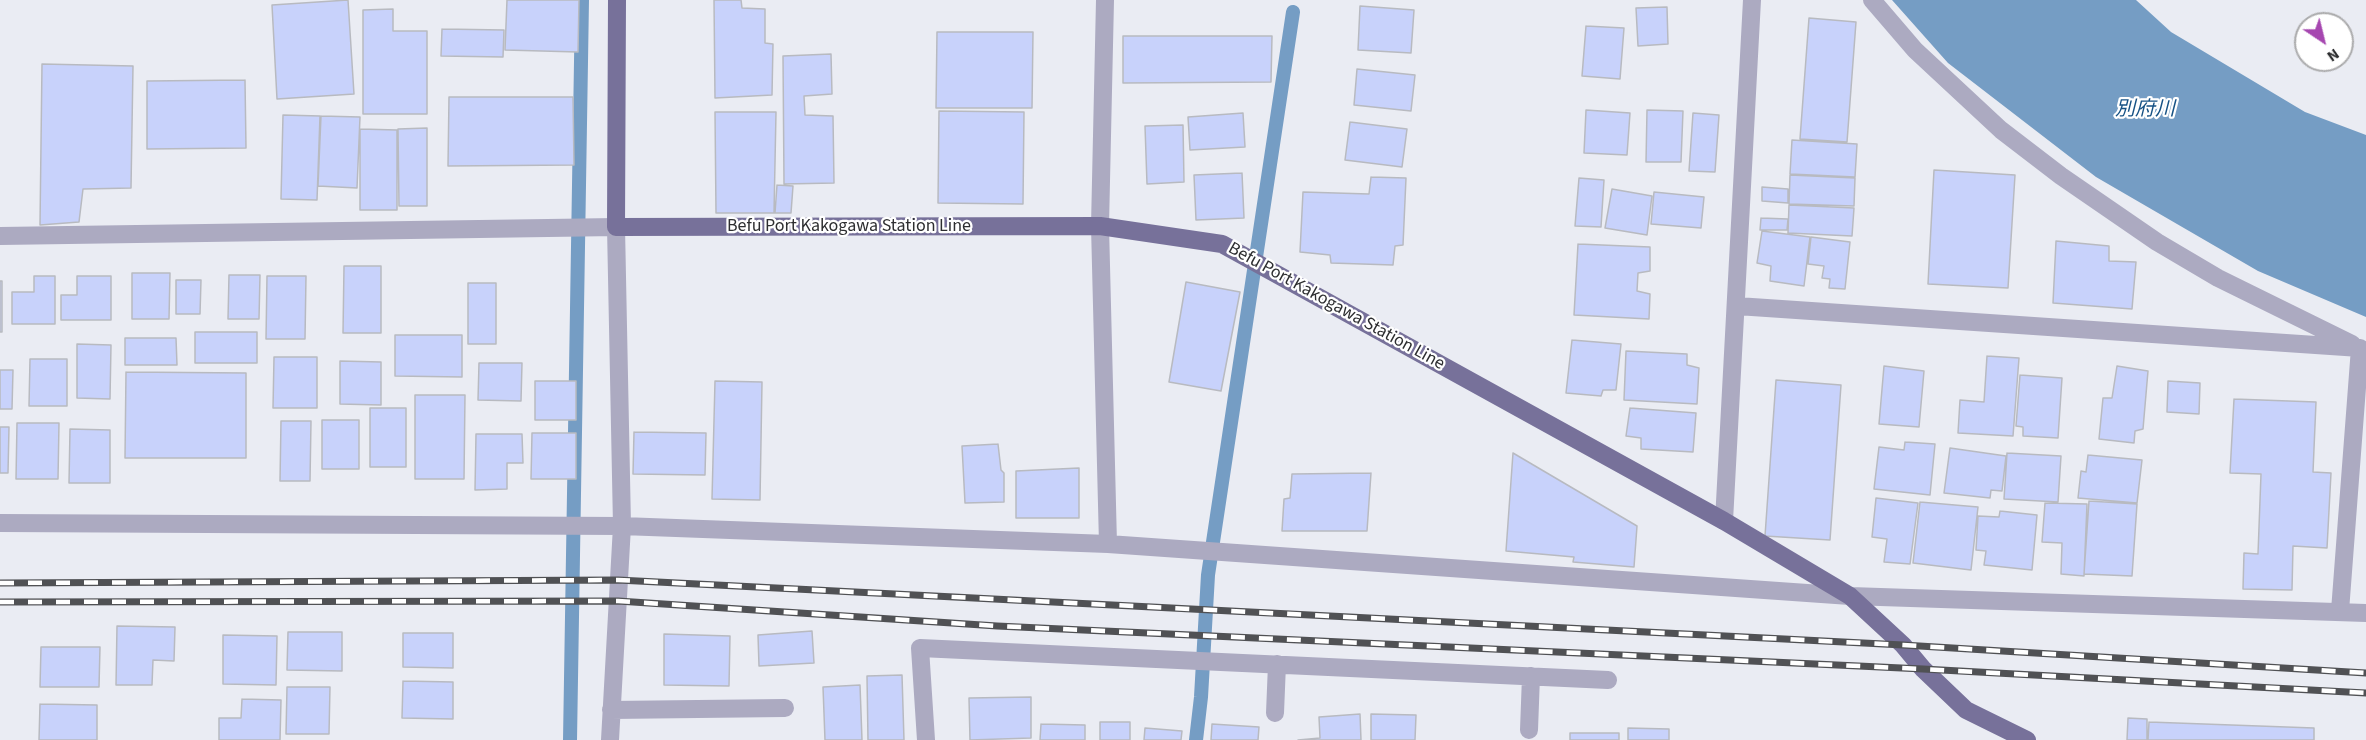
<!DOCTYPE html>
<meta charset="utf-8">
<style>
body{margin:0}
#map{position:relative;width:2366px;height:740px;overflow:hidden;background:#eaecf3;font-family:"Source Sans 3",sans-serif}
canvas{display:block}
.north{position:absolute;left:2294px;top:12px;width:60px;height:60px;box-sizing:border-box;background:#fff;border:2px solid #ababac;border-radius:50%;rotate:145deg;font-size:16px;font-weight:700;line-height:24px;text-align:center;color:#2d2e30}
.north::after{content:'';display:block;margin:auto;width:21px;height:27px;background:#a647b0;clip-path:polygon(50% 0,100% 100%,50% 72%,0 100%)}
</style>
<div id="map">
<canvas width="2366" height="740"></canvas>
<div class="north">N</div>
</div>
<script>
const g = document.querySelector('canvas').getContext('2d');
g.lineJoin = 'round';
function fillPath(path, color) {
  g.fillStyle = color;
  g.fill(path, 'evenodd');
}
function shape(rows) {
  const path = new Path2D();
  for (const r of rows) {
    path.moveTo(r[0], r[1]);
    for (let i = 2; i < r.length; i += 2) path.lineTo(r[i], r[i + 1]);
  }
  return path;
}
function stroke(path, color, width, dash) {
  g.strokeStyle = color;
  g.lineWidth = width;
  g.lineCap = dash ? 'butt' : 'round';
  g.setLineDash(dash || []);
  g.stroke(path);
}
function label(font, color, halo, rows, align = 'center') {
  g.font = font + ' "Source Sans 3","Noto Sans JP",sans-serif';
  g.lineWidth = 4.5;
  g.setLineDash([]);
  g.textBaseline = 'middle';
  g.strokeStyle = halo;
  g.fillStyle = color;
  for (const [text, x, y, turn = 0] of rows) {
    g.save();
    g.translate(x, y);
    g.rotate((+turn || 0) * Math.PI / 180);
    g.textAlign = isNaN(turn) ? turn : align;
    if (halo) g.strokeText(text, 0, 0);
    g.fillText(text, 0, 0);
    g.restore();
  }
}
const water = shape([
 [1892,0,2136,0,2171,32,2305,112,2366,135,2366,317,2258,271,2096,177,1948,63]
]);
const stream = shape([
 [570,740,582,0],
 [1196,740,1201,697,1208,575,1293,12]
]);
const building = shape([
 [348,0,354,94,277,99,272,5,348,0],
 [507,0,579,0,578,52,505,50,507,0],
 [714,0,741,0,742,8,765,9,765,43,773,44,772,95,715,98,714,0],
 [1360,6,1414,10,1411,53,1358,50,1360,6],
 [1667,7,1668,44,1638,46,1636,8,1667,7],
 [393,9,393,31,427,31,427,114,363,114,363,10,393,9],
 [1809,18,1856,22,1847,142,1800,139,1809,18],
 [1586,26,1624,28,1620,79,1582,76,1586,26],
 [442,29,504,30,503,57,441,56,442,29],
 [937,32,1033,32,1032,108,936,108,937,32],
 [1123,36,1272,36,1271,82,1123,83,1123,36],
 [831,54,832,94,804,96,805,115,833,116,834,183,784,184,783,56,831,54],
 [42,64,133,66,131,188,83,189,79,222,40,225,42,64],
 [1357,69,1415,75,1411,111,1354,105,1357,69],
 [245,80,246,148,147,149,147,81,245,80],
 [449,97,573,97,574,165,448,166,449,97],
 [1586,110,1630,113,1627,155,1584,153,1586,110],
 [1647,110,1683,111,1681,162,1646,162,1647,110],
 [939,111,1024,112,1023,204,938,203,939,111],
 [715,112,776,112,774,213,716,213,715,112],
 [1243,113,1245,147,1190,150,1188,117,1243,113],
 [1693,113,1719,115,1715,172,1689,171,1693,113],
 [283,115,320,116,317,200,281,199,283,115],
 [321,116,360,117,357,188,318,186,321,116],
 [1350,122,1407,129,1402,167,1345,160,1350,122],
 [1183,125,1184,182,1147,184,1145,126,1183,125],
 [427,128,427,206,399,206,398,129,427,128],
 [360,129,397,130,397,210,360,210,360,129],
 [1792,140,1857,144,1855,177,1790,174,1792,140],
 [1934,170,2015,175,2008,288,1928,284,1934,170],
 [1242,173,1244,218,1196,220,1194,175,1242,173],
 [1790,175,1855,178,1854,206,1789,204,1790,175],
 [1371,177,1406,178,1403,245,1395,246,1393,265,1331,263,1330,255,1300,252,1303,192,1369,194,1371,177],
 [1579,178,1604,180,1601,227,1575,226,1579,178],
 [777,185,793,186,791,213,775,213,777,185],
 [1762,187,1788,189,1788,203,1762,201,1762,187],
 [1612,189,1652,196,1647,235,1605,228,1612,189],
 [1654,192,1704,197,1701,228,1651,224,1654,192],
 [1789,205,1854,208,1852,236,1788,233,1789,205],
 [1761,218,1788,219,1787,230,1760,230,1761,218],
 [1762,231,1810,237,1804,286,1770,281,1771,266,1757,263,1762,231],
 [1811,237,1850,242,1845,289,1829,288,1830,279,1822,278,1824,266,1808,264,1811,237],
 [2056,241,2109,246,2109,261,2136,262,2132,309,2053,303,2056,241],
 [1578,244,1650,247,1650,271,1638,273,1637,291,1650,294,1649,319,1574,315,1578,244],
 [344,266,381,266,381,333,343,333,344,266],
 [132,273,170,273,169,319,132,319,132,273],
 [229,275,260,275,259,319,228,319,229,275],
 [34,276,55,276,55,324,12,324,12,292,34,292,34,276],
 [77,276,111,276,111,320,61,320,61,295,77,295,77,276],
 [267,276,306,276,305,339,266,339,267,276],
 [176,280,201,280,200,314,176,314,176,280],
 [0,281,2,281,2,332,0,332,0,281],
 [1186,282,1240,292,1221,391,1169,382,1186,282],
 [468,283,496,283,496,344,468,344,468,283],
 [195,332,257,332,257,363,195,363,195,332],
 [395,335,462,335,462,377,395,376,395,335],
 [125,338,176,338,177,365,125,365,125,338],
 [1572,340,1621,344,1616,390,1603,390,1601,396,1566,393,1572,340],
 [77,344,111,345,110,399,77,398,77,344],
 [1626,351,1687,354,1687,365,1699,368,1697,404,1624,400,1626,351],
 [1987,356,2019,358,2013,436,1958,433,1960,400,1984,402,1987,356],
 [274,357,317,357,317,408,273,408,274,357],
 [30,359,67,359,67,406,29,406,30,359],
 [340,361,381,362,381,405,340,404,340,361],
 [479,363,522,363,521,401,478,400,479,363],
 [1884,366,1924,371,1919,427,1879,424,1884,366],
 [2117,366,2148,371,2143,429,2135,431,2134,443,2099,439,2103,398,2112,398,2117,366],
 [0,370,13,370,12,409,0,409,0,370],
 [126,372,246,373,246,458,125,458,126,372],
 [2020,375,2062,378,2058,438,2023,436,2023,427,2016,426,2020,375],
 [1776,380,1841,385,1830,540,1765,536,1776,380],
 [535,381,576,381,576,420,535,420,535,381],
 [715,381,762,382,760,500,712,499,715,381],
 [2168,381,2200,383,2199,414,2167,412,2168,381],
 [415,395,465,395,464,479,415,479,415,395],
 [2234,399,2316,402,2313,472,2331,473,2327,548,2293,546,2292,590,2243,589,2244,553,2258,554,2261,474,2230,473,2234,399],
 [370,408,406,408,406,467,370,467,370,408],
 [1630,408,1696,413,1693,452,1641,449,1641,438,1626,436,1630,408],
 [322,420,359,420,359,469,322,469,322,420],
 [281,421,311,421,310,481,280,481,281,421],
 [17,423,59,423,58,479,16,479,17,423],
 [0,427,9,427,8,473,0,473,0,427],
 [70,429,110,430,110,483,69,483,70,429],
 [634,432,706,433,705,475,633,474,634,432],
 [532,433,576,433,576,479,531,479,532,433],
 [476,434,522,434,523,463,507,463,507,489,475,490,476,434],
 [1905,442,1935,444,1930,495,1874,489,1879,447,1904,450,1905,442],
 [998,444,1001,470,1004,473,1004,502,965,503,962,446,998,444],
 [1950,448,2006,456,2002,491,1991,490,1990,498,1944,493,1950,448],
 [1513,453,1637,526,1634,567,1573,562,1574,557,1506,551,1513,453],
 [2007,453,2061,456,2058,502,2004,499,2007,453],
 [2088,455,2142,460,2137,503,2078,498,2081,471,2086,472,2088,455],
 [1079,468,1079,518,1016,518,1016,471,1079,468],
 [1371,473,1367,531,1282,531,1284,499,1290,498,1292,474,1371,473],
 [1876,498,1918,503,1910,564,1884,562,1887,539,1872,537,1876,498],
 [2089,501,2137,504,2132,576,2084,574,2089,501],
 [1920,502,1978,507,1971,570,1913,563,1920,502],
 [2045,503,2087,504,2084,576,2061,574,2062,543,2042,542,2045,503],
 [2000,511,2037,515,2032,570,1984,565,1986,551,1976,550,1978,516,1999,517,2000,511],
 [117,626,175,627,174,661,153,660,152,685,116,685,117,626],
 [812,631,814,663,759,666,758,635,812,631],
 [288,632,342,632,342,671,287,670,288,632],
 [403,633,453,633,453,668,403,667,403,633],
 [664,634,730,636,729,686,664,685,664,634],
 [223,635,277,636,276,685,223,684,223,635],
 [41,647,100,647,99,687,40,687,41,647],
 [902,675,904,740,868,740,867,676,902,675],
 [403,681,453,682,453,719,402,718,403,681],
 [860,685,862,740,825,740,823,687,860,685],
 [287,687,330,687,329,734,286,734,287,687],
 [1031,697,1031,738,970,740,969,698,1031,697],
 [242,699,281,700,280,740,219,740,219,718,241,718,242,699],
 [40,704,97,705,97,740,39,740,40,704],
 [1360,714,1361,740,1298,740,1320,738,1319,717,1360,714],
 [1371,714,1416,715,1415,740,1371,740,1371,714],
 [2128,718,2147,719,2147,740,2127,740,2128,718],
 [1100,722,1130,722,1130,740,1100,740,1100,722],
 [2149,722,2314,728,2314,740,2148,740,2149,722],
 [1041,724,1085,725,1085,740,1040,740,1041,724],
 [1212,724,1259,727,1258,740,1211,740,1212,724],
 [1145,728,1182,731,1181,740,1144,740,1145,728],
 [1628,728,1669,729,1669,740,1628,740,1628,728],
 [1570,733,1619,733,1619,740,1570,740,1570,733]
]);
const minor = shape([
 [1105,0,1100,226,1108,544],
 [1872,0,1915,50,2001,130,2061,176,2157,242,2218,278,2352,344],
 [0,236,616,227,622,526,610,740],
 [1737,306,2360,348,2340,611],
 [1724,521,1752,0],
 [0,523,622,526,1108,544,1850,596,2366,613],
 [611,710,785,708],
 [1275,713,1277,664],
 [1529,730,1531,676],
 [926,740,920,648,1608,680]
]);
const major = shape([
 [617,0,616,227,1100,226,1222,244,1724,521,1850,596,1903,645,1923,669,1966,710,2027,740]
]);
const rail = shape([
 [0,583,618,580,1903,645,2366,673],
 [0,602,618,601,997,626,1923,669,2366,693]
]);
const streetNames = [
 ["Befu Port Kakogawa Station Line",849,227],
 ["Befu Port Kakogawa Station Line",1336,307,29]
];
const waterNames = [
 ["別府川",2145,111]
];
fillPath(water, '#759dc4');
stroke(stream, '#759dc4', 14);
fillPath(building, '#c8d2fb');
stroke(building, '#b8bac0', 1.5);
stroke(minor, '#acaac1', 18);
stroke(major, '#77719a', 18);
stroke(rail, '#505154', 7);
stroke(rail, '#fff', 4.5, [14]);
label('18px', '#2d2e30', '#fff', streetNames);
label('italic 20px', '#165285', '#fff', waterNames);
</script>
